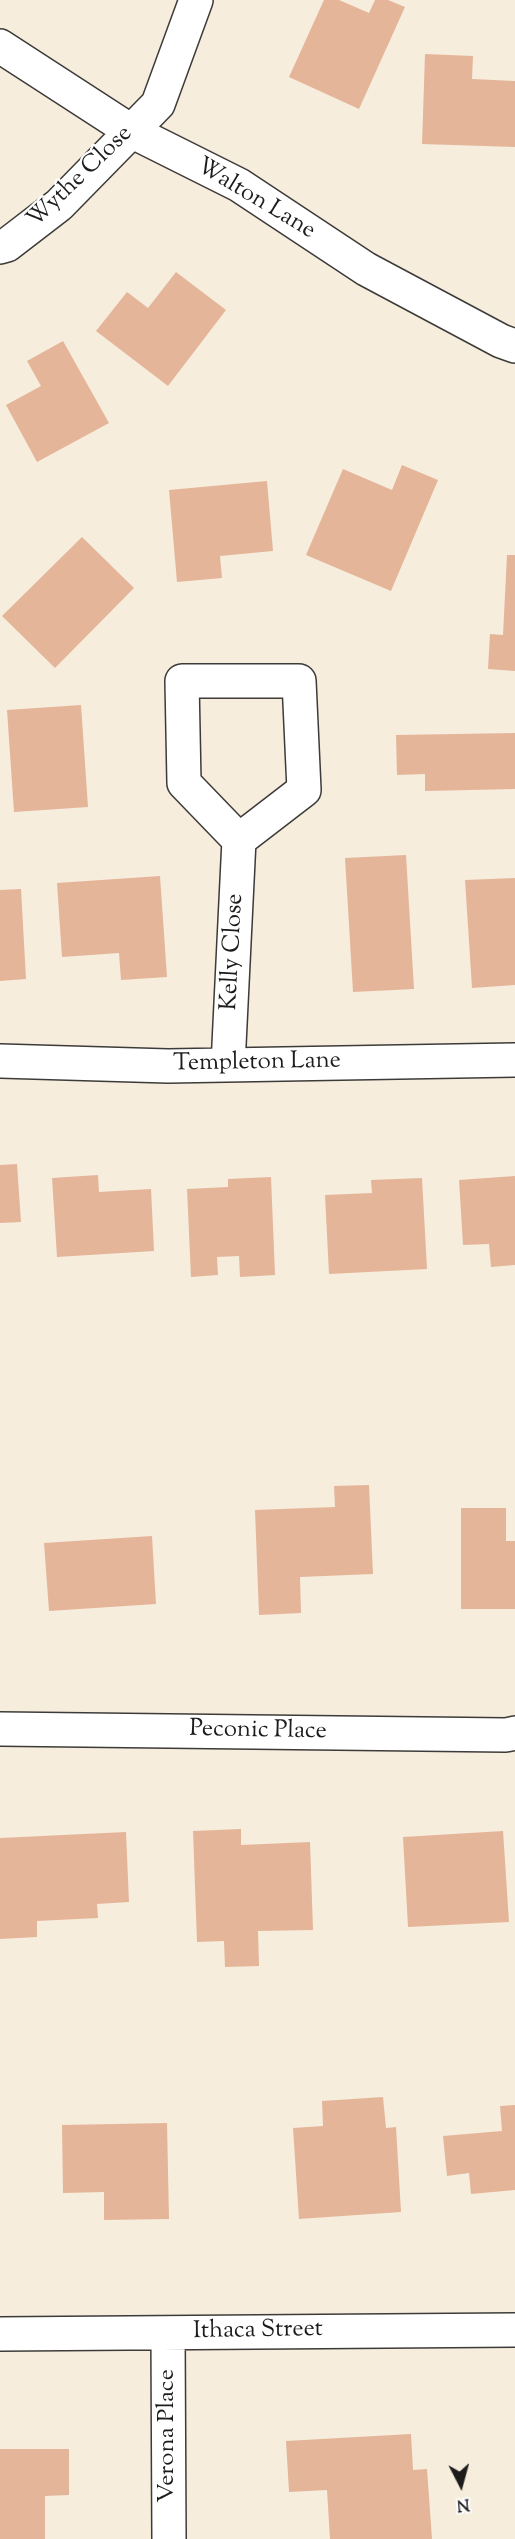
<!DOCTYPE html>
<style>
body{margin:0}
#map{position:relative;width:515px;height:2539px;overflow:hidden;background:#f6eddc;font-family:"Sorts Mill Goudy",serif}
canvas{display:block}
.north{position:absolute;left:431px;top:2455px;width:60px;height:60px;-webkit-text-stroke:4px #fff;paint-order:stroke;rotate:174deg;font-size:16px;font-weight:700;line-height:24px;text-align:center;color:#1c1c1c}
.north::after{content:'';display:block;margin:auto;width:21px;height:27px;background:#1c1c1c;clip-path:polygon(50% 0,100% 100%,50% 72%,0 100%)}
</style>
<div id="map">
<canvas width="515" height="2539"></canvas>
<div class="north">N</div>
</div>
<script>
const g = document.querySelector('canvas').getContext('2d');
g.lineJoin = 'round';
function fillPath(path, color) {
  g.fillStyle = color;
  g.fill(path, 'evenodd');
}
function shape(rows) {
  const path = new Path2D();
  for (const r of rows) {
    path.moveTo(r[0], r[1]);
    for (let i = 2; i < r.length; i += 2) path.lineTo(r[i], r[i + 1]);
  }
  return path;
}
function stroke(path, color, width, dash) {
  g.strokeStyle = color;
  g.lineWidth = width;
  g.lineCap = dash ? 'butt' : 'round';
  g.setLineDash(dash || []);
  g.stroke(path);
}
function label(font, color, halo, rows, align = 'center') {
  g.font = font + ' "Sorts Mill Goudy",serif';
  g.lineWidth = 4.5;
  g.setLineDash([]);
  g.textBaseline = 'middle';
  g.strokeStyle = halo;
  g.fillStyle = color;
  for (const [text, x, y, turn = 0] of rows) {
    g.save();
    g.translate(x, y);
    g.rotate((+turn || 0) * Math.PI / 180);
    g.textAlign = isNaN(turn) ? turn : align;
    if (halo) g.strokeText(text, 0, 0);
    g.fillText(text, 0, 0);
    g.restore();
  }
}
const building = shape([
 [324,0,339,0,369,13,375,0,388,0,405,7,359,109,289,77],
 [425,54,473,56,472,79,515,81,515,147,422,144],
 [176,272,226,310,168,386,96,331,127,292,148,308],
 [63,341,109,423,37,462,6,405,41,386,27,361],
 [402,465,438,480,391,591,306,555,343,469,392,490],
 [267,481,273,551,220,556,222,578,177,582,169,490],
 [82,537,134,588,55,668,2,616],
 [507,555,515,555,515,671,488,669,490,634,503,635],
 [81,705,88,807,14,812,7,710],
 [515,733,515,789,425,791,425,774,397,775,396,735],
 [406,855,414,989,353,992,345,858],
 [160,876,167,977,121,980,119,953,62,957,57,883],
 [515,878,515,985,472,988,465,880],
 [21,889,26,979,0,981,0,890],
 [17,1164,21,1222,0,1223,0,1165],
 [98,1175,99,1192,151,1189,154,1251,57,1257,52,1178],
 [515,1176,515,1265,491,1267,489,1244,463,1245,459,1180],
 [271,1177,275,1275,240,1277,239,1256,217,1257,218,1275,191,1277,187,1189,228,1187,228,1179],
 [422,1178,427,1269,329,1274,325,1195,372,1193,371,1180],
 [369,1485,373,1574,300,1577,301,1613,259,1615,255,1510,335,1507,334,1486],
 [461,1508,506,1508,506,1541,515,1541,515,1609,461,1609],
 [152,1536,156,1604,49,1611,44,1543],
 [241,1829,241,1845,310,1842,313,1930,258,1931,259,1966,225,1967,224,1941,197,1942,193,1831],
 [503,1831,509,1922,408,1927,403,1837],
 [126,1832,129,1902,97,1904,98,1918,37,1921,37,1937,0,1939,0,1838],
 [383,2097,386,2128,396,2127,401,2212,299,2219,293,2128,323,2126,322,2101],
 [515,2105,515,2190,471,2194,469,2173,447,2176,443,2136,502,2131,500,2106],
 [167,2123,169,2219,104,2220,104,2192,63,2193,62,2125],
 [411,2434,413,2470,427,2469,432,2539,330,2539,327,2490,289,2492,286,2441],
 [0,2449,69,2449,69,2495,45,2496,45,2539,0,2539]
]);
const minor = shape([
 [0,46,131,131,239,185,366,269,501,341,515,346],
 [0,247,7,245,59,205,158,104,196,0],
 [0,1061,168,1066,515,1060],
 [228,1065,239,840,184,783,182,681,299,681,304,790,239,840],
 [0,1729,506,1735,515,1733],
 [168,2333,169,2539],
 [0,2334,515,2330]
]);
const streetNames = [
 ["Wythe Close",81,178,-44],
 ["Walton Lane",255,200,31],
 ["Kelly Close",234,952,-87],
 ["Templeton Lane",257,1064,-1],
 ["Peconic Place",258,1732,1],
 ["Ithaca Street",258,2332,-1],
 ["Verona Place",169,2436,-90]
];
fillPath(building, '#e5b59a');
stroke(minor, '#3d3b39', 36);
stroke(minor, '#fff', 33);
label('24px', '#1c1c1c', '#fff', streetNames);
</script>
